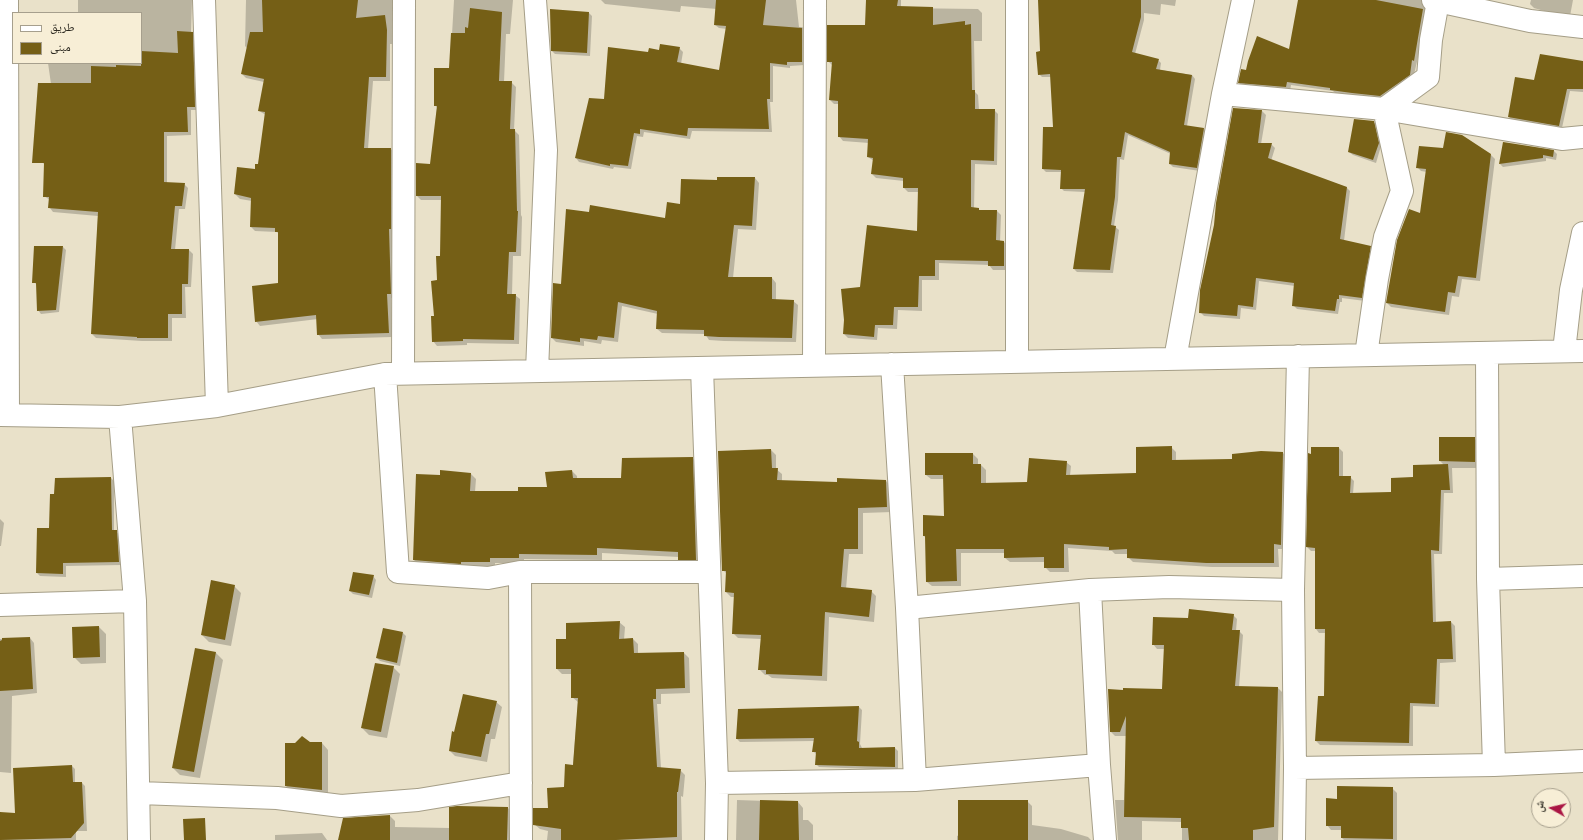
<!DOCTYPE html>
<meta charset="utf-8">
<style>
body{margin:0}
#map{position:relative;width:1583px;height:840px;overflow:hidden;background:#e9e1c9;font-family:"Sofia Sans Condensed","Noto Naskh Arabic",sans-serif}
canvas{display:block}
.legend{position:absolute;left:12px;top:12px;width:130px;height:52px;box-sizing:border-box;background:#f7eed6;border:1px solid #a69f8d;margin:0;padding:5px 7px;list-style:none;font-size:12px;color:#2c2920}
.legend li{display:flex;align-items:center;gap:8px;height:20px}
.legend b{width:20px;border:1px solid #a69f8d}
.north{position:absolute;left:1531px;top:788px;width:40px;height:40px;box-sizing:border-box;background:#f7eed6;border:1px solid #a69f8d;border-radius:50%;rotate:278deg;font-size:11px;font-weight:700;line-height:16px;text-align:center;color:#2c2920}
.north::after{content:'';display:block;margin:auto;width:14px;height:18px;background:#aa1644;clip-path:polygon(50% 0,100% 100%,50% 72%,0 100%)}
</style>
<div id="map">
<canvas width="1583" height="840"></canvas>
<ul class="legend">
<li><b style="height:5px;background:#fff"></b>طريق</li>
<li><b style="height:11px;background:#755f16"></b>مبنى</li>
</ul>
<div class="north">ش</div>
</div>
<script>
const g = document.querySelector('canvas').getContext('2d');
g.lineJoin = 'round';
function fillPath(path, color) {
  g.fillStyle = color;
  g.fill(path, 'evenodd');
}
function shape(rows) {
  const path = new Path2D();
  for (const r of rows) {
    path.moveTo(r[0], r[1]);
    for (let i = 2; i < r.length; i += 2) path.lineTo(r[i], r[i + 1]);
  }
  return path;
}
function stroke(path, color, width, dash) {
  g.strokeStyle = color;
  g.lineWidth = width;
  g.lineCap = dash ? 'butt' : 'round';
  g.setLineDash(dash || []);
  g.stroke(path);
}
const shadow = shape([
 [78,0,192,0,191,33,196,37,198,110,191,110,191,135,167,136,167,183,184,184,188,188,185,209,179,209,175,250,189,250,193,254,191,287,185,287,186,318,172,318,172,341,142,341,96,338,92,334,98,216,53,212,50,208,50,200,44,196,45,165,43,163,51,84,48,63,141,63,141,13,78,13],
 [246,0,397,0,395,44,390,44,390,81,373,81,368,149,391,149,395,154,395,298,391,298,392,337,322,339,318,334,318,319,260,326,256,321,279,283,279,234,277,232,255,231,251,227,252,201,240,199,235,194,258,165,266,115,259,111,264,82,246,78,242,74,247,48,245,46],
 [454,0,513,0,510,34,506,34,504,82,511,82,516,87,514,130,519,135,521,215,522,217,521,256,513,256,512,295,515,295,520,299,519,344,467,343,467,345,437,346,433,341,441,257,442,200,421,200,417,196,431,165,437,108,435,105,450,69],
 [601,0,796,0,799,27,802,27,806,30,805,65,790,66,790,68,773,66,773,102,770,102,772,132,692,131,690,139,644,132,643,137,637,136,631,169,614,167,613,169,579,162,576,158,605,100,649,53,679,48,683,52,681,64,720,72,727,29,719,28,715,25,717,9,681,6,680,12,605,4],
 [867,0,901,0,901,8,978,9,982,13,982,41,974,41,975,92,978,95,979,110,994,110,998,114,997,165,975,164,974,209,978,209,981,211,997,211,1001,215,1000,242,1004,242,1008,246,1008,270,993,270,989,265,939,263,939,280,922,280,922,311,898,310,897,329,878,328,877,340,848,338,844,334,861,288,918,232,919,192,908,192,904,188,904,181,876,178,872,174,874,161,868,157,869,143,843,141,839,136,839,104,834,104,830,100,833,66,828,61,866,26],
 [1039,0,1176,0,1175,6,1161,4,1160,15,1144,13,1144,20,1135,54,1158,60,1161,63,1160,70,1192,75,1195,79,1187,126,1204,129,1207,132,1200,171,1173,167,1170,164,1171,154,1128,135,1124,160,1120,159,1118,200,1114,226,1119,230,1113,273,1077,272,1074,269,1085,192,1064,191,1061,188,1062,172,1046,172,1043,169,1054,128,1051,77,1042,77,1039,74,1041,52],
 [1299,0,1425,0,1425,8,1428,13,1413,79,1385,100,1335,93,1333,91,1291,85,1290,91,1243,87,1239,83,1247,71,1290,51],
 [1531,0,1573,0,1570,16,1554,14,1534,8,1530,4],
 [589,13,592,16,590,56,555,54,552,51],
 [1583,62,1583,92,1570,91,1562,128,1512,120,1509,117,1534,81],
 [1234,109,1262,111,1266,115,1261,144,1271,144,1275,148,1271,161,1346,187,1350,191,1344,241,1370,247,1374,251,1365,301,1342,298,1342,302,1340,302,1338,314,1297,309,1293,305,1295,286,1259,281,1256,310,1241,308,1240,319,1204,316,1200,312],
 [1373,122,1377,125,1381,146,1376,163,1353,155,1349,152],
 [1504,143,1554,151,1557,154,1556,160,1546,158,1546,161,1503,167,1500,164],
 [1491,155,1495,159,1480,281,1462,279,1459,297,1452,296,1449,315,1391,307,1387,303,1421,214,1427,172,1421,171,1417,167],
 [755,178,759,183,756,230,738,229,733,278,772,278,776,283,776,300,793,301,798,305,796,342,724,341,709,340,705,334,662,333,657,329,658,314,622,306,618,342,602,340,601,344,584,341,584,346,556,342,552,338,561,285,666,219,681,205,718,181],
 [63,247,66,250,59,312,41,314,38,310,37,285,35,283],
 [1474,438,1481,445,1481,468,1452,468,1453,493,1444,493,1442,554,1434,554,1436,623,1451,622,1455,626,1456,662,1440,663,1439,707,1413,706,1413,746,1320,745,1316,741,1325,697,1326,633,1319,633,1316,629,1316,551,1311,551,1307,547,1339,448,1343,452,1343,477,1350,477,1354,481,1353,494,1392,493,1414,478,1444,465,1440,461],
 [1171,447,1176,452,1176,461,1233,460,1260,452,1283,453,1288,458,1286,549,1278,549,1279,567,1212,567,1133,562,1128,557,1128,554,1115,554,1112,551,1068,548,1069,572,1050,572,1045,567,1045,562,1010,562,1005,558,1005,553,961,553,961,586,932,586,927,582,926,538,924,536,945,517,944,479,931,479,926,475,973,454,978,459,978,465,981,465,986,470,986,484,1028,483,1066,462,1071,466,1070,476,1137,474],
 [771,450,776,455,776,469,782,474,782,481,838,483,886,481,891,486,892,512,863,513,863,554,849,554,846,589,871,591,876,596,874,622,829,617,827,681,772,678,768,675,765,675,759,669,762,639,738,638,733,633,735,597,731,597,726,592,727,574,723,570],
 [692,458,698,463,701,564,684,564,679,559,679,557,602,553,602,560,524,559,524,563,495,563,495,567,419,565,414,560,441,476,471,474,476,479,475,492,519,492,548,488,572,471,577,476,577,479,622,479],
 [111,478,114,481,114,531,119,534,122,565,66,566,66,577,40,576,37,573,50,528],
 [0,519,4,523,1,546,0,546],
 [373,576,376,580,372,598,353,594,350,591],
 [234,586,241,593,231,646,209,642,202,635],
 [1233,615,1237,619,1236,631,1239,631,1243,635,1239,687,1278,688,1282,692,1278,840,1182,840,1182,822,1142,821,1142,840,1118,840,1115,800,1124,800,1127,736,1115,736,1111,732,1109,690,1163,690,1165,649,1157,649,1153,644,1189,619],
 [619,622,625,627,624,640,633,639,638,644,638,654,684,653,689,658,690,693,661,694,661,704,657,704,661,768,680,770,685,775,683,797,681,796,682,840,547,840,548,831,540,829,534,824,565,788,573,766,578,702,572,697,572,674,562,674,557,669,568,640],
 [99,627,106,634,106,663,81,664,74,657],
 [403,633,406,636,400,666,380,661,377,658],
 [30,638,34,643,37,693,12,696,11,773,0,772,0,639],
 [196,649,216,653,223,660,200,778,180,775,173,768],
 [393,667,400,674,387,738,369,735,362,728],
 [496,702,502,707,495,739,491,739,487,762,455,756,450,751,455,733],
 [859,707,862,710,860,744,862,748,895,748,898,751,898,770,819,767,816,764,817,755,813,751,814,741,740,742,737,739,739,710],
 [309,743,322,743,328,750,328,796,293,793,286,786],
 [72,766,75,769,75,783,82,783,85,786,87,831,76,831,76,840,0,840,0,813,16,814],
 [1392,788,1397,793,1397,840,1344,840,1342,838,1342,830,1331,830,1327,825,1338,800],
 [737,800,798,802,803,808,803,820,808,820,813,825,813,840,736,840],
 [1027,801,1032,806,1032,825,1061,829,1088,837,1091,840,957,840,957,836],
 [508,808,513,813,512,840,339,840,390,816,395,821,395,827,450,828],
 [322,833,327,840,275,840,275,835]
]);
const building = shape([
 [262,0,358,0,356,18,385,15,387,30,386,77,369,77,364,148,391,148,391,229,389,229,391,294,387,294,389,333,317,335,316,315,255,322,252,286,278,283,278,232,275,232,275,228,250,227,251,198,234,194,237,167,255,169,255,164,258,164,265,112,258,111,264,79,241,74,250,32,263,32],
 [716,0,766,0,763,25,802,28,802,62,787,62,787,65,770,63,770,99,767,99,769,129,688,128,687,136,640,129,640,134,634,133,628,166,610,164,610,166,575,158,589,98,604,99,608,47,648,52,649,48,659,50,660,44,680,47,677,62,719,70,726,26,714,25],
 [866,0,898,0,897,6,933,7,933,25,965,21,965,25,971,24,972,90,975,90,975,109,995,109,994,161,971,160,971,207,979,208,979,210,997,210,996,240,1004,241,1004,266,988,266,988,261,935,260,935,276,919,276,918,307,894,307,893,325,875,325,874,337,843,334,844,320,841,289,860,287,867,225,917,231,918,188,903,188,903,178,871,174,873,158,867,157,868,139,838,137,838,101,829,100,832,62,827,62,827,25,865,25],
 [1038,0,1141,0,1141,17,1132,52,1159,59,1156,69,1192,75,1184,125,1204,128,1197,168,1169,164,1170,152,1125,132,1121,157,1117,157,1115,197,1111,225,1116,226,1110,270,1073,269,1085,189,1060,189,1061,170,1042,169,1043,127,1053,127,1050,74,1038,75,1036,52,1040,51],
 [1298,0,1376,0,1423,9,1414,61,1412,60,1410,75,1380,96,1352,93,1330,90,1330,88,1287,82,1286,87,1238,83,1241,69,1246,70,1248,61,1257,36,1289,49],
 [470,8,502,12,499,81,512,81,510,129,515,129,517,211,518,211,516,252,509,252,507,294,516,294,514,340,463,339,463,341,432,342,431,316,434,316,431,281,437,280,436,256,440,256,441,196,416,196,416,163,430,164,437,106,434,106,434,68,449,68,451,33,465,33,465,27,468,28],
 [550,9,589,12,587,53,551,51],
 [177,31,193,32,195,107,187,107,188,132,164,132,164,182,185,183,182,206,175,206,171,249,189,249,188,284,182,284,182,314,168,314,168,338,137,338,137,337,91,334,98,212,48,208,49,197,43,197,44,163,32,163,38,83,91,83,91,66,116,67,116,65,141,66,141,51,178,53],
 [1540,54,1583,61,1583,89,1567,89,1559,126,1508,117,1515,77,1534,80],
 [1233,108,1262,110,1258,143,1272,143,1268,158,1347,187,1340,239,1371,246,1362,298,1339,295,1339,299,1337,299,1335,311,1292,306,1294,283,1256,278,1253,307,1238,305,1237,316,1199,313,1200,290,1214,225,1216,203],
 [1354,119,1374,121,1379,143,1373,160,1348,152],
 [1446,132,1462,135,1491,154,1476,278,1458,276,1455,293,1448,292,1445,312,1386,303,1397,240,1409,209,1420,213,1426,169,1416,168,1419,146,1443,148],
 [1503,142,1554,150,1553,157,1543,155,1543,158,1499,164],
 [717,177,755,177,752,226,734,225,728,277,772,277,772,299,794,300,792,338,719,337,704,336,704,330,656,329,657,311,618,302,614,338,598,336,597,340,580,338,580,342,551,338,553,283,561,284,566,209,589,212,590,205,665,218,667,202,680,204,681,179,717,180],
 [34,246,63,246,56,310,37,311,36,283,32,283],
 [1439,437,1475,437,1475,462,1439,461],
 [1172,446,1172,460,1232,459,1232,454,1261,451,1283,452,1281,545,1274,544,1274,563,1206,563,1127,558,1127,549,1109,550,1109,547,1064,544,1064,568,1044,568,1044,557,1004,558,1004,549,956,549,957,581,926,582,925,536,923,536,923,515,944,516,943,475,925,475,925,453,973,453,973,464,981,464,981,483,1027,482,1029,458,1067,461,1066,475,1136,473,1136,447],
 [1311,447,1339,447,1339,476,1351,476,1350,493,1391,492,1391,478,1413,477,1413,465,1448,464,1450,490,1441,490,1439,551,1431,550,1433,622,1451,621,1453,659,1437,659,1435,704,1410,703,1409,743,1315,741,1318,696,1324,696,1325,629,1315,629,1315,548,1306,547,1308,453,1311,454],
 [771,449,772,468,778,468,777,480,837,482,837,478,886,480,887,507,858,508,858,549,844,549,841,587,872,590,869,617,825,612,822,676,766,674,766,670,758,670,761,635,732,634,734,593,725,592,726,571,722,571,718,451],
 [693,457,696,560,678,560,678,552,597,548,597,555,519,554,519,558,490,558,490,562,461,562,461,564,413,560,416,474,440,475,440,470,471,473,470,491,518,491,518,487,547,487,545,472,572,470,573,478,621,478,622,458],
 [111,477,112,530,117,530,119,562,63,563,63,574,36,573,37,528,49,528,50,494,54,494,55,478],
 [353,572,374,575,369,595,349,591],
 [211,580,235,585,225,640,201,635],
 [1189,609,1234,614,1232,630,1240,630,1235,686,1278,687,1274,827,1253,830,1253,840,1189,840,1188,828,1181,828,1181,818,1124,817,1126,716,1120,732,1110,732,1108,689,1123,690,1123,688,1162,689,1164,645,1152,645,1153,617,1188,618],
 [620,621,619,639,633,638,634,653,684,652,685,688,656,689,656,699,653,699,657,767,681,769,678,792,677,792,677,837,616,840,561,840,561,829,533,825,533,808,548,808,547,788,564,787,565,764,573,765,578,698,571,698,571,669,556,669,556,639,566,639,566,623],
 [99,626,100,657,73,658,72,627],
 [383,628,403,632,397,663,376,658],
 [30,637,33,689,0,691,0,641,2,640,2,638],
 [195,648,216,652,194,772,172,768],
 [375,663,394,666,381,732,361,728],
 [463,694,497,701,489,734,486,734,481,757,449,751,452,731,454,732],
 [859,706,857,741,859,742,859,748,895,747,895,767,815,765,816,752,812,752,814,738,736,739,738,709],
 [302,736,310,742,322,742,322,790,285,786,285,743,295,743],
 [72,765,73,782,82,782,84,823,71,838,0,840,0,812,15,813,13,768],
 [1337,786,1393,787,1393,839,1341,838,1341,826,1326,826,1326,798,1337,799],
 [760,800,798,801,799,840,759,840],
 [958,800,1028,800,1028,840,958,840],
 [457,806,508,807,507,840,449,840,449,807],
 [390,815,390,840,338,840,343,818],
 [205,818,206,840,184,840,183,819]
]);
const minor = shape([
 [7,0,8,415],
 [204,0,217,406],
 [535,0,546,150,537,371],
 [1017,0,1017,362],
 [1433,0,1530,21,1583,27],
 [1223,94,1384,109,1562,139,1583,137],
 [1564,351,1571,290,1583,233],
 [1487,353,1488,579,1494,765],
 [1366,355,1377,279,1385,237,1402,191,1384,109,1428,77,1431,40,1438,1],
 [1175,359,1223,94,1243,0],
 [892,364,907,608,915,780],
 [814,365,815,0],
 [702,368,717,783,716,840],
 [403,373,404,0],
 [385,374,398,572,488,578,520,572,709,572],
 [0,415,120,417,217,406,385,374,1583,351],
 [120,417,135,601,139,840],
 [520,572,521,840],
 [1488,579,1583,576],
 [1090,590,1099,765,1105,840],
 [0,605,135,601],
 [907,608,1090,590,1169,587,1293,590],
 [1295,768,1494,765,1583,761],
 [717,783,915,780,1099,765],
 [139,793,277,798,341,806,418,800,521,783],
 [1294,840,1295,768,1293,590,1298,356]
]);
fillPath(shadow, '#0003');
fillPath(building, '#755f16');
stroke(minor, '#a59e87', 24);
stroke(minor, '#fff', 22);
</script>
